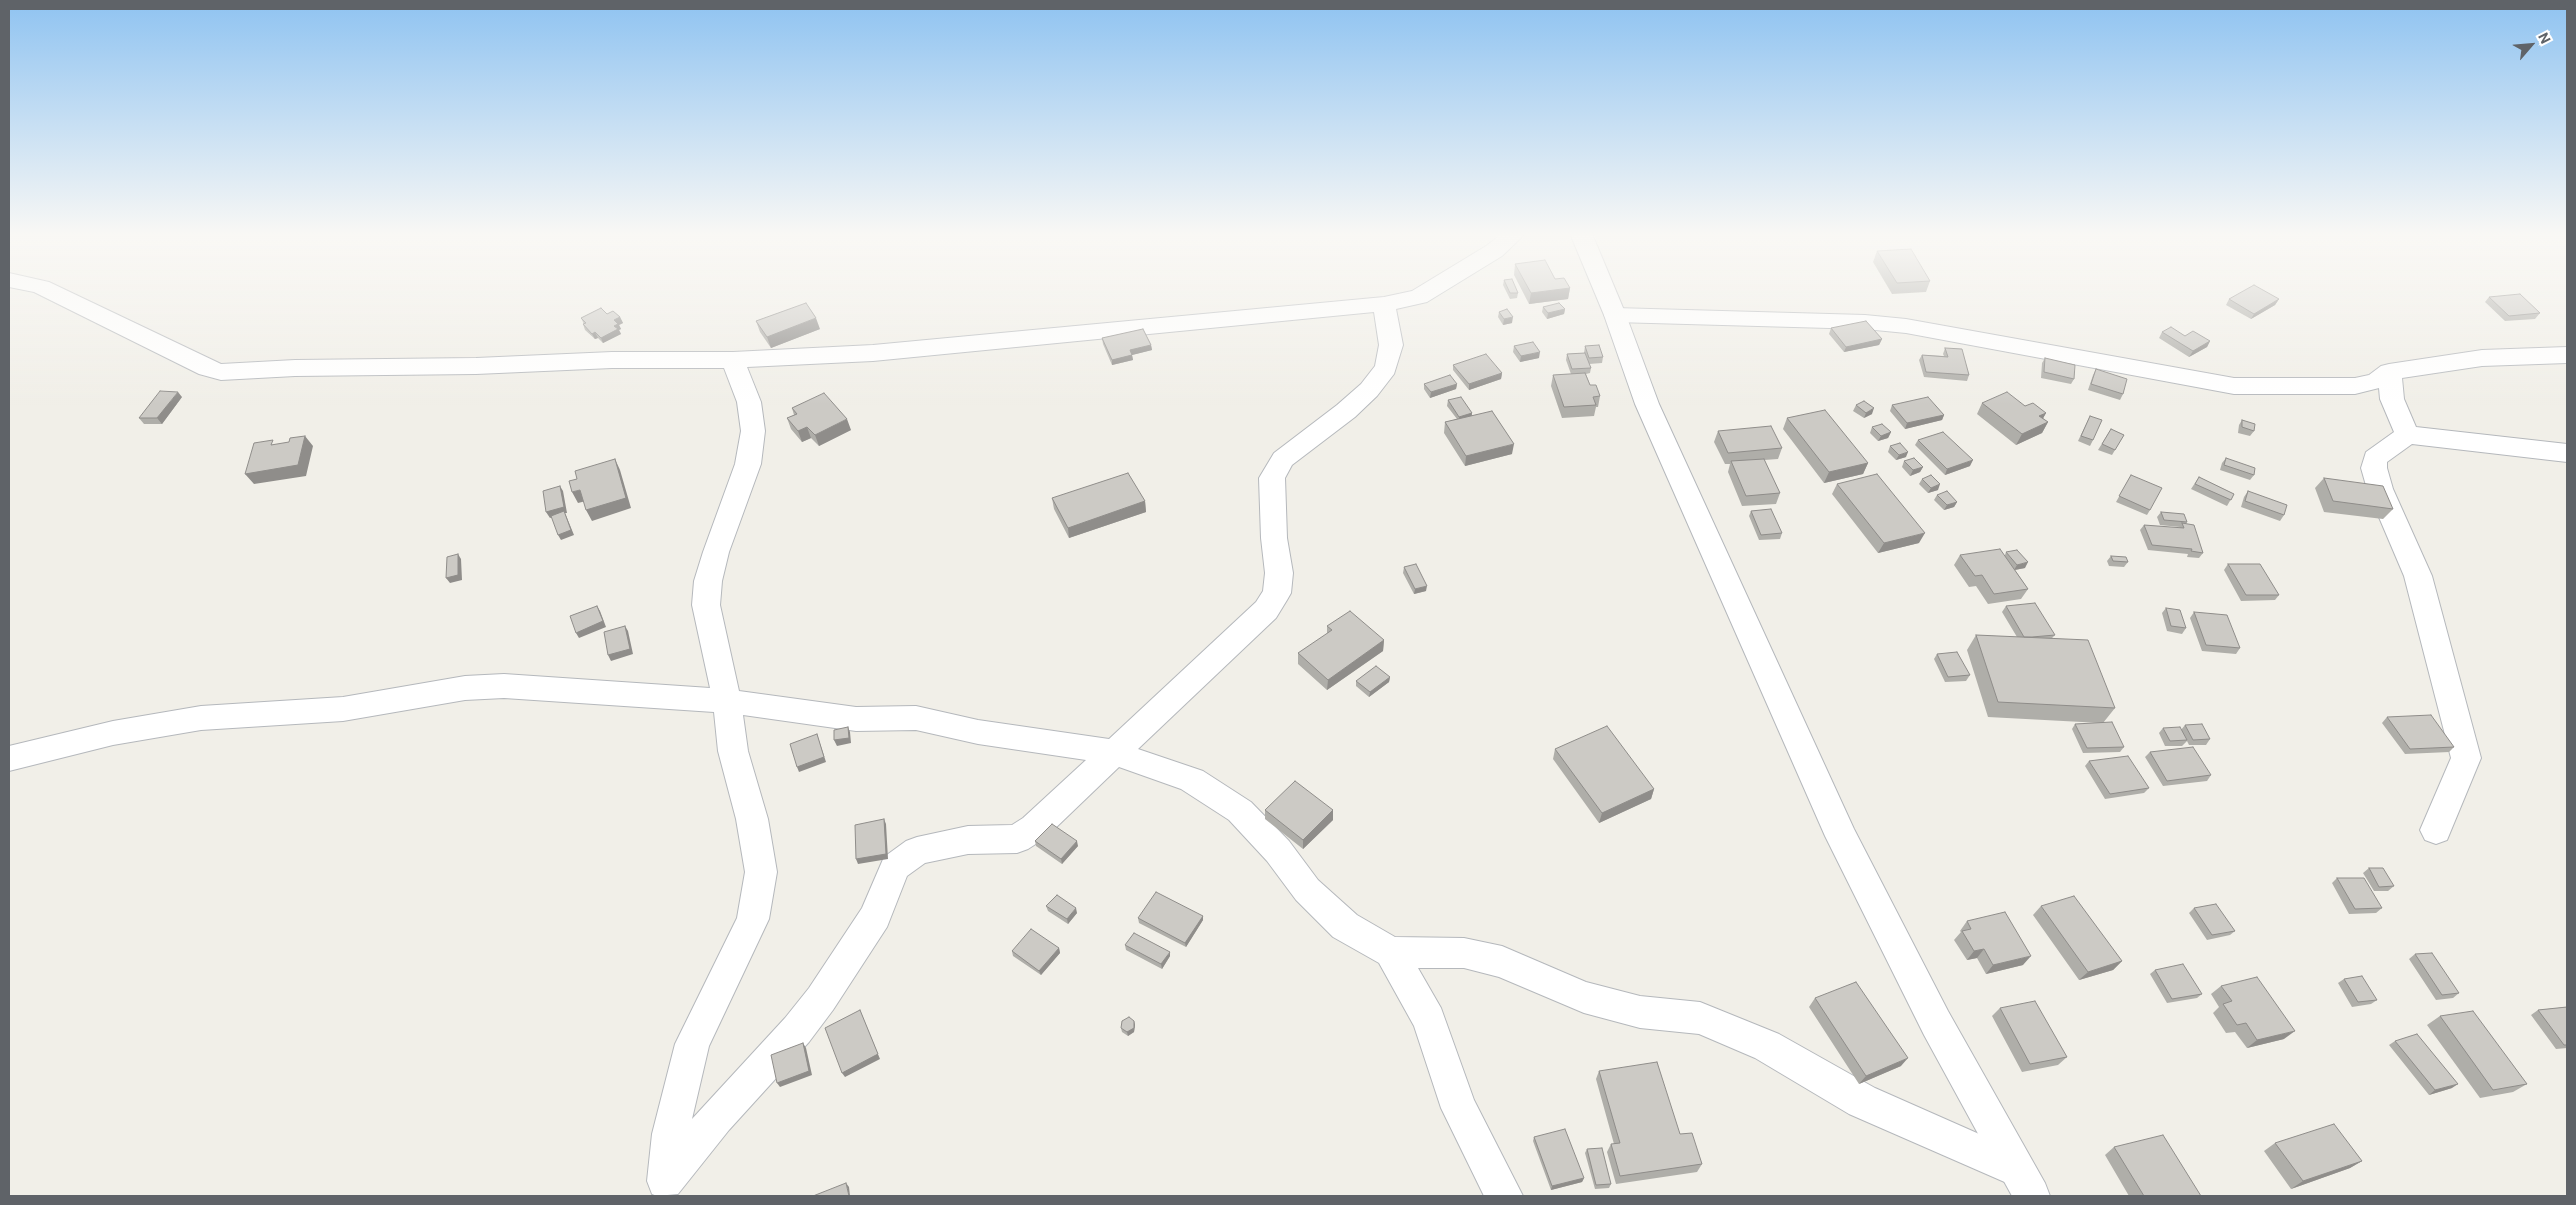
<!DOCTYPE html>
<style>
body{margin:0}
#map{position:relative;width:2576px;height:1205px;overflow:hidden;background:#f1efe8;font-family:Roboto,sans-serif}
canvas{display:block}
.frame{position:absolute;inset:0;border:10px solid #5f6368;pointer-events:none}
.north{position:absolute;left:2506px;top:20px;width:50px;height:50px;-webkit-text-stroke:4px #fff;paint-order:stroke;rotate:63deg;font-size:14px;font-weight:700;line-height:20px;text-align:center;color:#5f6368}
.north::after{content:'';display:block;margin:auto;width:18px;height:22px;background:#5f6368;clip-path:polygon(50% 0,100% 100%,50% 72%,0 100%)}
</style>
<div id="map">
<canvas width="2576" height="1205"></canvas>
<div class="frame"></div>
<div class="north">N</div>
</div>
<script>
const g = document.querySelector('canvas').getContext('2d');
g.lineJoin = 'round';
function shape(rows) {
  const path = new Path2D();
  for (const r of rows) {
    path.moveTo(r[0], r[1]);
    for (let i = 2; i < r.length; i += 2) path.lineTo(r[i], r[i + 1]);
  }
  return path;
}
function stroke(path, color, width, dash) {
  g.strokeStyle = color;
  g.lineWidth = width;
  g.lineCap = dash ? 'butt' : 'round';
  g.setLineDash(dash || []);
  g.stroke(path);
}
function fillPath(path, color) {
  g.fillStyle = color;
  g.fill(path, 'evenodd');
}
const minor = shape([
 [1499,236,1523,236,1502,256,1427,302,1396,309,1403,345,1394,374,1377,396,1355,417,1292,465,1285,478,1287,538,1293,573,1291,593,1287,600,1276,618,1138,749,1203,771,1251,802,1289,841,1318,880,1357,915,1395,937,1464,938,1502,946,1586,982,1640,996,1700,1002,1779,1034,1875,1088,2029,1156,2034,1169,2029,1182,2016,1187,1849,1114,1755,1058,1699,1034,1640,1028,1584,1013,1499,977,1464,968,1418,968,1441,1008,1474,1100,1523,1196,1484,1196,1441,1108,1414,1026,1379,963,1333,937,1296,900,1267,861,1229,820,1181,789,1119,767,1045,838,1028,849,1017,853,968,854,925,863,907,876,887,927,833,1010,809,1042,729,1130,678,1194,657,1196,652,1194,647,1181,652,1134,675,1044,737,918,745,872,736,819,718,751,714,712,504,698,465,700,343,721,201,730,113,745,9,771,9,746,113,721,201,706,343,697,465,676,504,674,710,688,692,605,694,581,703,552,735,464,741,431,737,402,724,368,612,368,476,374,295,376,221,380,199,374,34,292,9,287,9,273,49,282,221,364,295,360,476,358,612,352,733,352,873,345,1384,297,1412,291,1486,246,1499,236],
 [1374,312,1379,345,1375,366,1361,384,1337,405,1274,453,1259,478,1261,538,1265,573,1263,591,1256,602,1109,739,978,720,916,706,856,707,739,691,720,605,722,581,729,552,761,464,765,431,761,402,747,367,873,361,1374,312],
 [743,715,856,731,916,730,978,744,1086,760,1023,818,1012,825,968,826,917,837,906,841,884,857,862,908,809,988,785,1018,692,1119,709,1046,769,919,777,872,768,819,748,751,743,715],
 [1615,308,1865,315,1906,319,2234,378,2355,378,2369,375,2381,366,2389,364,2482,350,2567,347,2567,363,2482,366,2402,378,2404,399,2416,427,2567,444,2567,462,2412,444,2387,462,2387,468,2393,489,2432,576,2481,758,2447,840,2436,844,2425,840,2420,830,2451,758,2404,576,2367,489,2361,468,2366,452,2394,432,2380,399,2379,388,2355,394,2234,394,1906,333,1865,329,1615,322,1607,320,1604,315,1607,310,1615,308]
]);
const tertiary = shape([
 [1571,236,1593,236,1626,315,1659,404,1854,829,1948,1011,2045,1183,2050,1196,2012,1196,1924,1035,1825,836,1635,404,1604,315,1571,236]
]);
const wall = shape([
 [1877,251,1930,281,1926,292,1892,294,1873,262],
 [1515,264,1555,279,1570,288,1568,299,1529,304,1514,275],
 [1504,280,1518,293,1517,298,1510,299,1503,285],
 [2489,297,2540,313,2535,319,2505,321,2485,302],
 [2229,299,2279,299,2275,305,2251,319,2226,305],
 [1543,307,1565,309,1564,314,1547,319,1542,312],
 [1499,312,1512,323,1503,325,1498,317],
 [607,314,620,317,623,323,619,325,621,329,619,330,621,334,603,343,598,338,595,339,585,330,583,324,584,324,581,318],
 [756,321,820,329,771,348,760,332],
 [1831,328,1882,339,1879,345,1844,352,1829,334],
 [2162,332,2185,336,2210,341,2207,347,2189,357,2159,338],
 [1102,338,1151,345,1152,350,1132,355,1133,360,1112,365,1103,344],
 [1514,346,1539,358,1520,362,1513,352],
 [1585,346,1603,357,1602,363,1589,364,1591,368,1590,373,1586,374,1590,385,1600,396,1598,407,1596,407,1594,416,1562,418,1551,386,1553,375,1571,374,1566,360,1567,354,1584,353],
 [1945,348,1969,375,1967,381,1924,377,1919,360,1922,355,1944,356,1943,354],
 [2045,358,2074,379,2071,384,2041,378,2042,363],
 [1453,365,1502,373,1501,379,1469,390,1453,370],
 [2096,369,2123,394,2120,400,2088,390,2093,375],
 [1424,384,1457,384,1456,389,1430,398,1424,389],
 [182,397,162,424,144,424,139,418],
 [1448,400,1472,413,1472,416,1512,454,1465,466,1444,433,1445,422,1457,419,1447,406],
 [1982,403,2025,406,2046,413,2043,418,2048,422,2042,433,2016,445,1977,414],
 [1856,405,1872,414,1864,418,1853,411],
 [1892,405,1944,415,1942,420,1905,429,1890,411],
 [792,408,851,430,819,446,811,438,802,442,791,429,787,418,794,415],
 [2090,416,2093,440,2090,446,2078,441],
 [1787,418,1868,463,1863,474,1824,483,1783,429],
 [2242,420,2254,431,2250,436,2238,433,2239,425],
 [1872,427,1891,432,1888,438,1878,441,1870,433],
 [2111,429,2124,435,2112,455,2098,450],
 [1718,431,1782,448,1778,459,1764,460,1780,493,1776,504,1742,506,1728,472,1730,464,1725,464,1714,442],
 [1918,440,1970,466,1945,475,1915,445],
 [1890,446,1906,457,1896,460,1888,452],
 [2226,458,2254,475,2250,480,2220,470,2222,463],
 [1904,461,1923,467,1920,472,1910,476,1902,467],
 [2131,475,2150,510,2147,515,2116,502],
 [2199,477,2234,494,2227,506,2191,489],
 [2324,478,2393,509,2383,519,2324,512,2315,488],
 [1922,479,1938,490,1928,493,1919,484],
 [1837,484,1919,543,1878,553,1832,494],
 [2248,491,2284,515,2280,521,2241,507,2244,497],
 [1937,495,1957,502,1954,507,1944,510,1934,500],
 [1052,498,1145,501,1146,512,1069,538,1054,509],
 [1751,511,1782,533,1780,539,1759,540,1749,516],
 [2161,512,2187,522,2186,524,2203,553,2199,558,2187,557,2188,554,2148,550,2140,530,2144,525,2179,528,2180,527,2160,525,2157,517],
 [2006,552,2025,568,2015,570,2028,589,2021,599,1988,604,1976,586,1969,587,1954,565,1960,555,2005,555],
 [2111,556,2128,562,2124,567,2109,566,2107,561],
 [2228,564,2279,595,2275,600,2241,601,2224,570],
 [1404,567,1426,591,1414,594,1403,573],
 [2006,606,2055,635,2052,638,2115,708,2103,723,2124,747,2120,752,2083,753,2072,729,2075,724,2101,723,1988,717,1967,650,1976,635,2017,637,2002,612],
 [2166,608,2186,628,2182,634,2167,631,2162,613],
 [2194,612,2240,648,2236,654,2202,651,2190,618],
 [1327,626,1384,640,1383,651,1327,690,1298,664,1298,653,1327,634],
 [1937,654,1970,675,1966,681,1945,682,1934,659],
 [1390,677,1389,682,1369,697,1356,686,1356,681],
 [2387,717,2454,747,2449,752,2405,754,2382,723],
 [2185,725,2210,739,2206,745,2189,745,2187,741,2182,746,2165,746,2159,733,2163,728,2181,730],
 [1555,749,1654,789,1651,799,1599,823,1553,759],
 [2150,752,2211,775,2207,781,2163,786,2145,757],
 [2089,761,2149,788,2144,793,2105,799,2085,766],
 [1265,810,1333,820,1303,849,1265,819],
 [1035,841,1078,846,1062,864,1036,846],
 [2369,868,2394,886,2388,891,2374,891,2363,873],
 [2337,878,2382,908,2376,913,2349,914,2332,883],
 [1046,906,1077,913,1068,924,1048,911],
 [2041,906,2122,961,2113,970,2079,980,2033,915],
 [2194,908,2235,931,2230,935,2207,940,2189,913],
 [1203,916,1203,920,1186,947,1139,923,1138,918],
 [1967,921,2023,965,1986,974,1977,958,1967,960,1954,940,1961,932,1960,931],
 [1125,945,1170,956,1162,969,1126,950],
 [1059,948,1060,953,1041,975,1013,956,1012,951],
 [2415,954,2459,993,2453,998,2436,1000,2409,959],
 [2155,970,2202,994,2197,998,2167,1003,2150,974],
 [2344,979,2377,1000,2371,1004,2352,1007,2338,983],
 [2221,986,2284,1039,2247,1048,2235,1032,2226,1033,2213,1013,2219,1007,2211,994],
 [1815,998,1901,1066,1859,1084,1809,1007],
 [2567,1007,2567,1048,2556,1049,2531,1015,2538,1010],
 [2000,1008,2067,1057,2058,1065,2022,1072,1992,1016],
 [2440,1016,2527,1084,2513,1092,2480,1098,2427,1025],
 [1134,1021,1135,1025,1134,1032,1128,1036,1122,1032,1121,1028],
 [2395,1041,2452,1088,2429,1095,2389,1045],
 [1599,1071,1680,1134,1702,1164,1697,1172,1616,1184,1607,1152,1611,1144,1614,1144,1596,1079],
 [1534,1137,1584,1178,1582,1182,1551,1190,1533,1141],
 [2275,1143,2362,1161,2350,1168,2291,1189,2264,1151],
 [2114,1147,2201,1196,2129,1196,2105,1155],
 [1587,1149,1611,1184,1609,1188,1595,1189,1585,1153]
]);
const shadedWall = shape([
 [1570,288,1568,299,1529,304,1531,293],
 [2279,299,2275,305,2251,319,2254,314],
 [1565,309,1564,314,1547,319,1548,313],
 [620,317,623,323,619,325,621,329,619,330,621,334,603,343,601,338,614,326,614,320],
 [1513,317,1512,323,1503,325,1504,319],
 [816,318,820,329,771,348,767,337],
 [595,332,598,338,595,339,592,334],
 [1882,339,1879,345,1844,352,1846,347],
 [2210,341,2207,347,2189,357,2193,351],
 [1151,345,1152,350,1132,355,1133,360,1112,365,1112,360,1130,350],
 [1540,352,1539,358,1520,362,1521,356],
 [1502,373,1501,379,1469,390,1469,384],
 [1457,384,1456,389,1430,398,1431,392],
 [178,392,182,397,162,424,157,418],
 [1874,408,1872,414,1864,418,1866,413],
 [1472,413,1471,419,1459,422,1459,417],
 [2046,413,2040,424,2039,416],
 [1944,415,1942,420,1905,429,1907,423],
 [847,419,851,430,819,446,815,435],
 [2048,422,2042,433,2016,445,2022,434],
 [807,427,811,438,802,442,798,431],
 [1891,432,1888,438,1878,441,1881,436],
 [305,436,313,446,306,476,254,484,245,474],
 [1514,444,1512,454,1465,466,1466,456],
 [1908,452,1906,457,1896,460,1899,455],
 [615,459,620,470,631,508,592,521,586,510],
 [1973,460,1970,466,1945,475,1947,469],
 [1868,463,1863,474,1824,483,1829,472],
 [1923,467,1920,472,1910,476,1913,470],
 [1940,484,1938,490,1928,493,1931,488],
 [560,486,563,491,567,513,565,513,574,535,561,540,558,535,565,513,550,518,546,512],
 [580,490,586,501,578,503,572,492],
 [1145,501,1146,512,1069,538,1068,528],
 [1957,502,1954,507,1944,510,1947,505],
 [1925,533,1919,543,1878,553,1884,543],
 [458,554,461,559,462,580,450,583,446,578],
 [2028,562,2025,568,2014,570,2017,565],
 [1427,586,1426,591,1414,594,1415,589],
 [597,606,600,611,606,627,579,638,576,633],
 [625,626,628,631,633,654,611,661,608,655],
 [1384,640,1383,651,1327,690,1328,680],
 [1390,677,1389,682,1369,697,1370,692],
 [848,727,850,732,851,743,837,746,834,740],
 [817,734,826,762,799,772,797,767],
 [1654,789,1651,799,1599,823,1602,813],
 [1333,810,1333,820,1303,849,1303,840],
 [884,819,886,824,888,859,858,864,856,859],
 [1077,841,1078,846,1062,864,1061,859],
 [1076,908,1077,913,1068,924,1067,919],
 [1203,916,1203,920,1186,947,1185,943],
 [1059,948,1060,953,1041,975,1039,971],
 [1984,949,1977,958,1967,960,1974,951],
 [1170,952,1170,956,1162,969,1161,964],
 [2031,956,2023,965,1986,974,1993,965],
 [2122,961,2113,970,2079,980,2088,972],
 [860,1010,880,1059,845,1077,842,1073],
 [1134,1021,1135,1025,1134,1032,1128,1036,1127,1032],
 [2295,1031,2284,1039,2247,1048,2257,1040],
 [803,1043,806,1048,812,1075,780,1087,777,1083],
 [1908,1058,1901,1066,1859,1084,1866,1076],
 [2458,1084,2452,1088,2429,1095,2435,1090],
 [2362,1161,2350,1168,2291,1189,2303,1181],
 [1584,1178,1582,1182,1551,1190,1552,1186],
 [846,1183,849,1187,850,1196,849,1196]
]);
const building = shape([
 [1911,249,1930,281,1897,283,1877,251,1911,249],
 [1545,260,1555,279,1564,278,1570,288,1531,293,1515,264,1545,260],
 [1512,279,1518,293,1510,293,1504,280,1512,279],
 [2254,285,2279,299,2254,314,2229,299,2254,285],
 [2520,294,2540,313,2509,316,2489,297,2520,294],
 [806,303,816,318,767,337,756,321,806,303],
 [1559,303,1565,309,1548,313,1543,307,1559,303],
 [601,308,607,314,613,311,620,317,614,320,618,324,614,326,618,329,601,338,595,332,592,334,583,324,586,323,581,318,601,308],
 [1507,309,1513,317,1504,319,1499,312,1507,309],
 [1866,321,1882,339,1846,347,1831,328,1866,321],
 [2171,327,2185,336,2193,331,2210,341,2193,351,2162,332,2171,327],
 [1143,329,1151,345,1130,350,1132,355,1112,360,1102,338,1143,329],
 [1533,342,1540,352,1521,356,1514,346,1533,342],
 [1599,345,1603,357,1589,358,1585,346,1599,345],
 [1945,348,1962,349,1969,375,1926,372,1922,355,1948,357,1945,348],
 [1585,353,1591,368,1572,369,1567,354,1585,353],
 [1486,354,1502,373,1469,384,1453,365,1486,354],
 [2045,358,2075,365,2074,379,2044,372,2045,358],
 [2096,369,2127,379,2123,394,2091,384,2096,369],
 [1585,373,1590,385,1596,385,1600,396,1593,397,1596,405,1564,407,1553,375,1585,373],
 [1450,375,1457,384,1431,392,1424,384,1450,375],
 [160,391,178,392,157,418,139,418,160,391],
 [2007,392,2025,406,2033,403,2046,413,2039,416,2048,422,2022,434,1982,403,2007,392],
 [824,393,847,419,815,435,807,427,798,431,787,418,797,414,792,408,824,393],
 [1461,397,1472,413,1459,417,1448,400,1461,397],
 [1928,397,1944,415,1907,423,1892,405,1928,397],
 [1864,401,1874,408,1866,413,1856,405,1864,401],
 [1825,410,1868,463,1829,472,1787,418,1825,410],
 [1492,411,1514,444,1466,456,1445,422,1492,411],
 [2090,416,2102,420,2093,440,2081,436,2090,416],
 [2242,420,2255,424,2254,431,2242,427,2242,420],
 [1882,424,1891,432,1881,436,1872,427,1882,424],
 [1771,426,1782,448,1728,453,1718,431,1771,426],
 [2111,429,2124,435,2115,450,2102,444,2111,429],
 [1943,432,1973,460,1947,469,1918,440,1943,432],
 [305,436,298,465,245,474,254,443,273,440,271,445,289,442,290,438,305,436],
 [1900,443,1908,452,1899,455,1890,446,1900,443],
 [1914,458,1923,467,1913,470,1904,461,1914,458],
 [2226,458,2255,468,2254,475,2224,465,2226,458],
 [615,459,626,498,586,510,580,490,572,492,569,481,577,479,575,471,615,459],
 [1764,459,1780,493,1746,496,1731,461,1764,459],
 [1128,473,1145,501,1068,528,1052,498,1128,473],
 [1877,474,1925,533,1884,543,1837,484,1877,474],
 [1931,475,1940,484,1931,488,1922,479,1931,475],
 [2131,475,2162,488,2150,510,2119,496,2131,475],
 [2199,477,2234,494,2231,500,2195,484,2199,477],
 [2324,478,2383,486,2393,509,2333,501,2324,478],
 [560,486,564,507,546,512,543,491,560,486],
 [1947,491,1957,502,1947,505,1937,495,1947,491],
 [2248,491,2287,505,2284,515,2245,501,2248,491],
 [1771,509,1782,533,1761,535,1751,511,1771,509],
 [564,511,571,530,558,535,551,516,564,511],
 [2161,512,2184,514,2187,522,2164,520,2161,512],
 [2182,523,2194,525,2203,553,2191,551,2192,549,2152,545,2144,525,2184,528,2182,523],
 [2000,549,2028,589,1994,594,1982,575,1975,576,1960,555,2000,549],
 [2017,550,2028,562,2017,565,2006,552,2017,550],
 [458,554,458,575,446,578,447,557,458,554],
 [2111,556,2126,557,2128,562,2113,561,2111,556],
 [1416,564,1427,586,1415,589,1404,567,1416,564],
 [2228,564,2260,564,2279,595,2246,595,2228,564],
 [2035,603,2055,635,2032,637,2024,637,2006,606,2035,603],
 [597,606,603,621,576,633,570,616,597,606],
 [2166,608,2180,610,2186,628,2171,626,2166,608],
 [1350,611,1384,640,1328,680,1298,653,1332,630,1327,626,1350,611],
 [2194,612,2227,615,2240,648,2206,645,2194,612],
 [625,626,630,649,608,655,604,632,625,626],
 [1976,635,2088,640,2115,708,1998,702,1976,635],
 [1957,652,1970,675,1948,677,1937,654,1957,652],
 [1376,666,1390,677,1370,692,1356,681,1376,666],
 [2431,715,2454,747,2410,749,2387,717,2431,715],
 [2112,722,2124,747,2087,748,2075,724,2112,722],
 [2202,724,2210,739,2193,740,2185,725,2202,724],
 [1607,726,1654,789,1602,813,1555,749,1607,726],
 [848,727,849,738,834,740,834,730,848,727],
 [2180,727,2187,740,2170,741,2163,728,2180,727],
 [817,734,824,757,797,767,790,744,817,734],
 [2193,747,2211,775,2167,781,2150,752,2193,747],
 [2128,756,2149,788,2110,794,2089,761,2128,756],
 [1295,781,1333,810,1303,840,1265,810,1295,781],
 [884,819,886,854,856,859,855,825,884,819],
 [1052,824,1077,841,1061,859,1035,841,1052,824],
 [2369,868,2383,868,2394,886,2379,887,2369,868],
 [2337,878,2364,878,2382,908,2355,909,2337,878],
 [1156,892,1203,916,1185,943,1138,918,1156,892],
 [1057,895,1076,908,1067,919,1046,906,1057,895],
 [2074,896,2122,961,2088,972,2041,906,2074,896],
 [2216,904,2235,931,2212,935,2194,908,2216,904],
 [2005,912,2031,956,1993,965,1984,949,1974,951,1962,931,1971,929,1967,921,2005,912],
 [1031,929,1059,948,1039,971,1012,951,1031,929],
 [1134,933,1170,952,1161,964,1125,945,1134,933],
 [2432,953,2459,993,2442,995,2415,954,2432,953],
 [2183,964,2202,994,2172,999,2155,970,2183,964],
 [2362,976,2377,1000,2358,1002,2344,979,2362,976],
 [2257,977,2295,1031,2257,1040,2246,1023,2237,1025,2223,1004,2232,1001,2221,986,2257,977],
 [1856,982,1908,1058,1866,1076,1815,998,1856,982],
 [2035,1001,2067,1057,2030,1064,2000,1008,2035,1001],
 [2567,1007,2567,1045,2564,1045,2538,1010,2567,1007],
 [860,1010,878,1054,842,1073,825,1028,860,1010],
 [2473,1011,2527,1084,2493,1090,2440,1016,2473,1011],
 [1129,1017,1134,1021,1134,1028,1127,1032,1121,1028,1122,1021,1129,1017],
 [2417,1034,2458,1084,2435,1090,2395,1041,2417,1034],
 [803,1043,809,1071,777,1083,771,1055,803,1043],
 [1657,1062,1680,1134,1692,1133,1702,1164,1620,1176,1611,1144,1620,1143,1599,1071,1657,1062],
 [2334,1124,2362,1161,2303,1181,2275,1143,2334,1124],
 [1565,1129,1584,1178,1552,1186,1534,1137,1565,1129],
 [2163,1135,2201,1196,2144,1196,2114,1147,2163,1135],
 [1602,1148,1611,1184,1596,1185,1587,1149,1602,1148],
 [846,1183,849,1196,813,1196,846,1183]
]);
stroke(minor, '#b5b8bc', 2);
stroke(tertiary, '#b5b8bc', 2);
fillPath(minor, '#fff');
fillPath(tertiary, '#fff');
fillPath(wall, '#afaea9');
fillPath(shadedWall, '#8f8d8a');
fillPath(building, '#cccac5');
stroke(building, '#8f8d8a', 1);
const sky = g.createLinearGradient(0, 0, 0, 405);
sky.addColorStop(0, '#8fc3f1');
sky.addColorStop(0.58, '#f9f8f5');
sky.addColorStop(1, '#f9f8f500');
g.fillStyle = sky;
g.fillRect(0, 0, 2576, 405);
</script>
